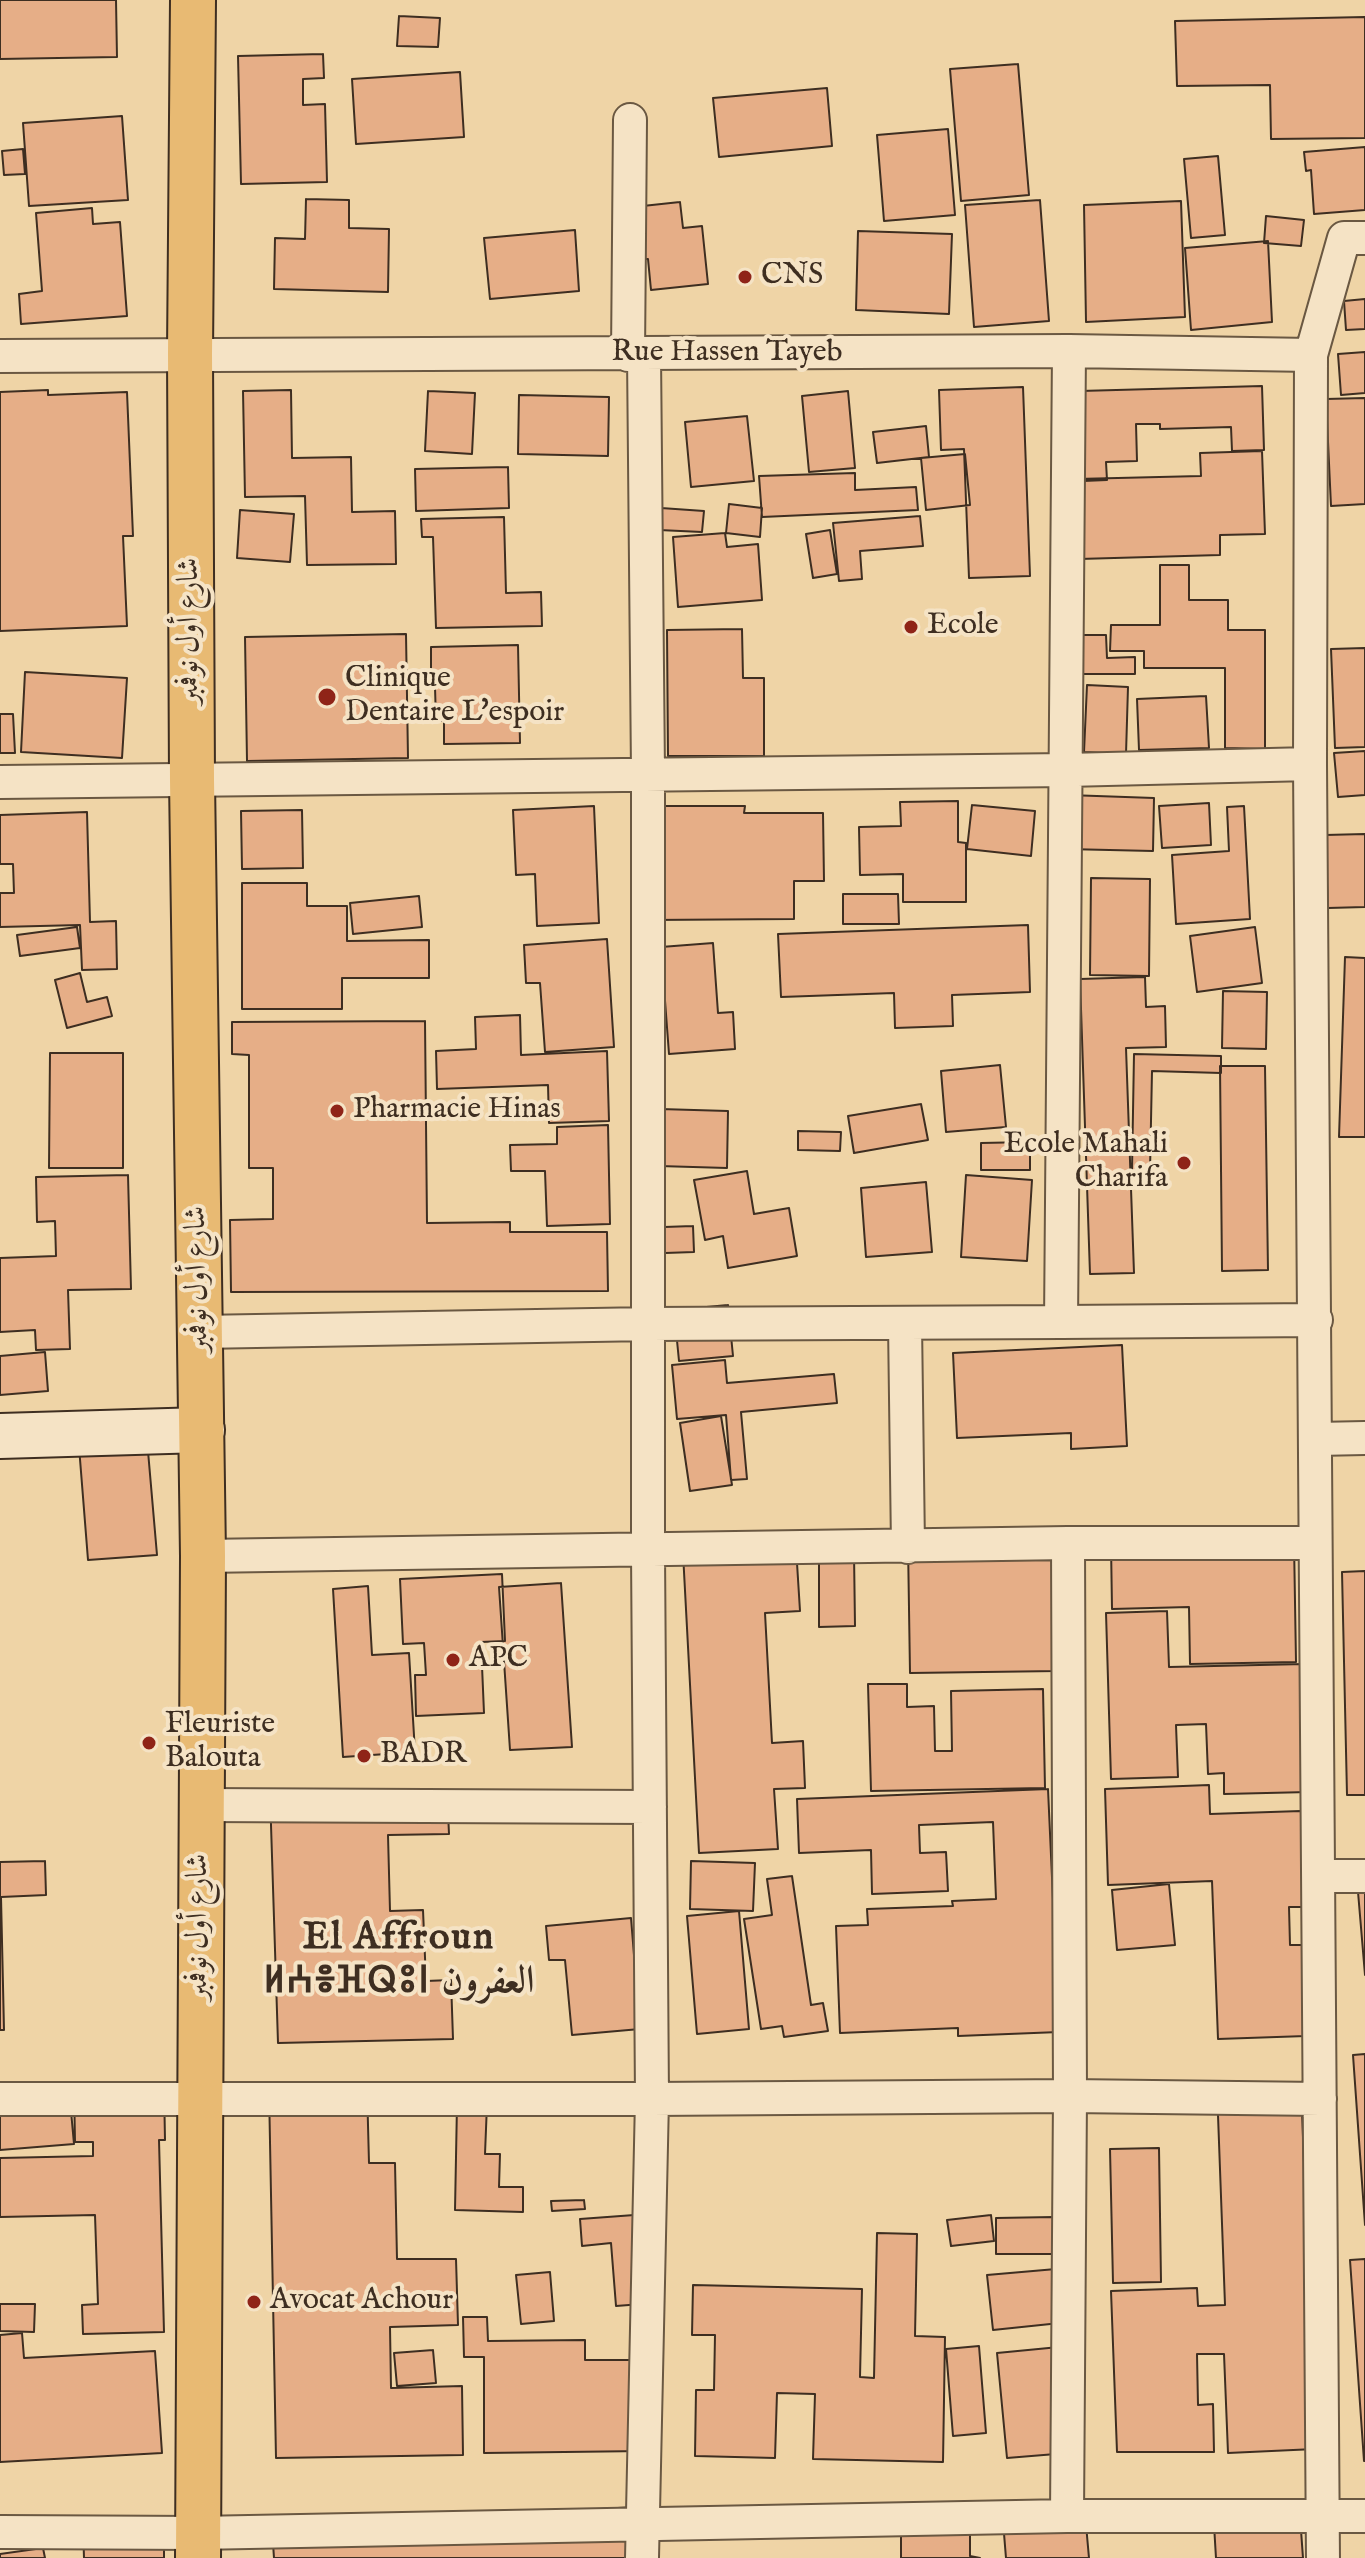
<!DOCTYPE html>
<meta charset="utf-8">
<style>
body{margin:0}
canvas{display:block;background:#efd4a6}
</style>
<canvas width="1365" height="2558"></canvas>
<script>
const g = document.querySelector('canvas').getContext('2d');
g.lineJoin = 'round';
function fillPath(path, color) {
  g.fillStyle = color;
  g.fill(path, 'evenodd');
}
function shape(rows) {
  const path = new Path2D();
  for (const r of rows) {
    path.moveTo(r[0], r[1]);
    for (let i = 2; i < r.length; i += 2) path.lineTo(r[i], r[i + 1]);
  }
  return path;
}
function stroke(path, color, width, dash) {
  g.strokeStyle = color;
  g.lineWidth = width;
  g.lineCap = dash ? 'butt' : 'round';
  g.setLineDash(dash || []);
  g.stroke(path);
}
function label(font, color, halo, rows, align = 'center') {
  g.font = font + ' "IM FELL English",Amiri,"Noto Sans Tifinagh",serif';
  g.lineWidth = 8;
  g.setLineDash([]);
  g.textBaseline = 'middle';
  g.strokeStyle = halo;
  g.fillStyle = color;
  for (const [text, x, y, turn = 0] of rows) {
    g.save();
    g.translate(x, y);
    g.rotate((+turn || 0) * Math.PI / 180);
    g.textAlign = isNaN(turn) ? turn : align;
    if (halo) g.strokeText(text, 0, 0);
    g.fillText(text, 0, 0);
    g.restore();
  }
}
const building = shape([
 [0,0,116,0,117,57,0,59,0,0],
 [399,16,440,18,438,47,397,46,399,16],
 [1365,17,1365,138,1271,139,1270,85,1177,86,1175,21,1365,17],
 [323,54,324,78,303,79,303,105,325,104,327,182,241,184,238,56,323,54],
 [1018,64,1029,195,961,201,950,69,1018,64],
 [460,72,464,137,356,144,352,79,460,72],
 [827,88,832,146,719,157,713,98,827,88],
 [122,116,128,200,29,206,23,123,122,116],
 [948,129,955,215,884,221,877,135,948,129],
 [1365,147,1365,210,1314,214,1311,170,1306,171,1304,152,1365,147],
 [23,149,25,174,4,175,2,151,23,149],
 [1218,156,1225,235,1191,238,1184,159,1218,156],
 [306,199,349,200,349,228,389,229,388,292,274,289,275,238,305,239,306,199],
 [1040,200,1049,321,974,327,965,205,1040,200],
 [1181,201,1185,317,1086,322,1084,205,1181,201],
 [680,202,683,228,702,226,708,284,651,290,648,259,643,259,624,208,680,202],
 [92,208,93,224,120,222,127,316,21,324,19,294,42,291,36,213,92,208],
 [1266,216,1304,220,1301,246,1264,243,1266,216],
 [575,230,579,291,490,299,484,238,575,230],
 [858,231,952,234,949,314,856,310,858,231],
 [1268,241,1272,322,1191,330,1185,248,1268,241],
 [1365,299,1365,329,1346,330,1344,301,1365,299],
 [1365,352,1365,393,1341,395,1338,354,1365,352],
 [1262,386,1264,450,1232,451,1231,427,1160,429,1160,424,1136,424,1137,461,1106,462,1107,480,1083,481,1080,391,1262,386],
 [1023,387,1030,576,969,578,964,449,941,450,939,390,1023,387],
 [48,390,48,395,127,392,133,536,123,536,127,626,0,631,0,392,48,390],
 [291,390,292,458,351,457,352,512,395,511,396,564,307,565,305,496,245,497,243,391,291,390],
 [428,391,475,393,472,454,425,451,428,391],
 [848,391,855,468,809,472,802,396,848,391],
 [519,395,609,397,608,456,518,454,519,395],
 [1365,398,1365,504,1331,506,1326,399,1365,398],
 [747,416,754,481,691,487,685,422,747,416],
 [926,426,929,457,877,463,873,432,926,426],
 [1262,451,1265,534,1220,535,1220,555,1079,559,1076,479,1201,476,1200,453,1262,451],
 [965,454,970,505,926,510,921,458,965,454],
 [508,467,509,508,416,511,415,469,508,467],
 [855,473,855,490,916,487,918,510,762,517,759,476,855,473],
 [729,504,762,508,760,537,726,533,729,504],
 [661,508,704,511,702,532,659,530,661,508],
 [240,510,294,514,290,562,237,558,240,510],
 [920,516,923,546,860,551,862,579,839,581,833,523,920,516],
 [504,517,506,593,541,592,542,626,436,628,433,537,422,537,421,519,504,517],
 [830,530,837,574,813,578,806,534,830,530],
 [725,533,727,547,758,544,762,600,678,607,673,537,725,533],
 [1160,565,1189,565,1189,600,1228,600,1228,630,1265,630,1265,749,1225,748,1225,668,1144,668,1144,651,1110,651,1111,625,1160,625,1160,565],
 [742,629,743,678,764,678,764,756,668,756,667,630,742,629],
 [406,634,408,758,247,761,245,637,406,634],
 [1076,635,1106,635,1107,658,1135,657,1135,674,1076,674,1076,635],
 [518,645,520,743,444,744,444,721,436,721,435,687,431,687,431,647,518,645],
 [1365,648,1365,747,1335,748,1331,649,1365,648],
 [25,672,127,678,122,758,21,752,25,672],
 [1087,685,1128,687,1126,754,1084,752,1087,685],
 [1206,696,1209,748,1139,750,1137,699,1206,696],
 [0,714,13,714,15,753,0,753,0,714],
 [1365,751,1365,795,1338,797,1334,753,1365,751],
 [1068,795,1154,798,1153,851,1066,849,1068,795],
 [958,801,958,842,966,843,966,902,903,902,903,874,860,875,859,827,901,826,900,802,958,801],
 [1209,803,1211,845,1162,848,1159,806,1209,803],
 [972,805,1035,811,1031,856,967,849,972,805],
 [594,806,599,923,537,926,535,874,516,875,513,810,594,806],
 [661,806,745,806,744,813,823,813,824,881,794,881,794,919,649,920,661,806],
 [1244,806,1250,919,1176,924,1172,855,1229,851,1227,807,1244,806],
 [302,810,303,868,242,869,241,811,302,810],
 [87,812,90,922,116,921,117,969,82,970,80,925,0,927,0,893,14,893,13,864,0,864,0,815,87,812],
 [1365,834,1365,907,1328,908,1325,835,1365,834],
 [1091,878,1150,879,1149,976,1090,975,1091,878],
 [242,883,307,883,307,906,347,906,347,941,429,940,429,978,342,978,342,1009,242,1009,242,883],
 [843,894,898,894,899,924,843,924,843,894],
 [419,896,422,927,353,934,350,903,419,896],
 [1028,925,1030,992,952,995,953,1026,895,1028,894,993,781,997,778,934,1028,925],
 [77,927,80,948,20,956,17,935,77,927],
 [1255,927,1262,983,1197,992,1190,936,1255,927],
 [607,939,614,1047,545,1052,540,983,526,983,524,945,607,939],
 [713,943,718,1013,733,1012,735,1049,669,1054,661,947,713,943],
 [1345,957,1365,958,1365,1137,1339,1137,1345,957],
 [80,973,87,1002,107,997,112,1016,67,1028,55,980,80,973],
 [1145,977,1146,1007,1165,1006,1166,1047,1126,1048,1134,1273,1090,1274,1080,979,1145,977],
 [1223,991,1267,992,1266,1049,1222,1048,1223,991],
 [520,1015,521,1055,607,1051,609,1121,549,1123,548,1085,437,1089,436,1051,476,1049,475,1017,520,1015],
 [425,1021,427,1223,510,1222,510,1232,607,1232,608,1291,231,1292,230,1220,273,1219,273,1168,249,1168,249,1055,232,1054,232,1022,425,1021],
 [50,1053,123,1053,123,1168,49,1168,50,1053],
 [1134,1054,1221,1056,1221,1073,1152,1071,1150,1171,1132,1170,1134,1054],
 [1000,1065,1006,1127,946,1132,941,1071,1000,1065],
 [1220,1066,1265,1066,1268,1270,1222,1271,1220,1066],
 [921,1104,928,1140,854,1153,848,1116,921,1104],
 [660,1109,728,1111,727,1168,659,1166,660,1109],
 [608,1125,610,1224,547,1226,545,1171,511,1171,510,1145,557,1144,557,1127,608,1125],
 [798,1131,841,1132,840,1151,798,1150,798,1131],
 [1030,1142,1030,1170,981,1170,981,1143,1030,1142],
 [747,1171,754,1214,789,1208,797,1256,728,1268,723,1236,705,1240,694,1180,747,1171],
 [128,1175,131,1289,68,1290,70,1349,36,1350,35,1330,0,1332,0,1258,56,1256,55,1221,37,1222,36,1177,128,1175],
 [966,1175,1032,1180,1027,1261,961,1257,966,1175],
 [926,1182,932,1252,866,1257,861,1188,926,1182],
 [693,1226,694,1252,665,1253,664,1227,693,1226],
 [728,1305,733,1356,679,1361,674,1310,728,1305],
 [1122,1345,1127,1446,1071,1449,1071,1433,957,1438,953,1353,1122,1345],
 [45,1352,48,1391,0,1395,0,1356,45,1352],
 [725,1360,727,1383,834,1374,837,1403,741,1412,747,1479,731,1480,726,1415,677,1419,672,1365,725,1360],
 [721,1416,732,1485,690,1491,680,1423,721,1416],
 [146,1428,157,1555,88,1560,78,1434,146,1428],
 [1294,1542,1296,1662,1190,1664,1189,1607,1112,1609,1111,1545,1294,1542],
 [1056,1543,1058,1671,910,1673,908,1544,1056,1543],
 [796,1547,800,1611,765,1613,772,1743,803,1741,805,1788,774,1789,778,1849,699,1853,683,1553,796,1547],
 [819,1553,854,1553,855,1626,819,1627,819,1553],
 [1365,1571,1365,1795,1347,1795,1342,1572,1365,1571],
 [502,1574,505,1641,481,1642,484,1713,416,1716,415,1675,426,1675,424,1643,403,1644,400,1579,502,1574],
 [561,1583,572,1747,510,1750,499,1587,561,1583],
 [368,1586,372,1655,409,1653,415,1752,343,1757,333,1589,368,1586],
 [1167,1611,1169,1667,1305,1664,1309,1792,1224,1794,1224,1773,1208,1774,1206,1724,1176,1725,1178,1777,1111,1779,1106,1613,1167,1611],
 [868,1684,907,1684,907,1707,934,1706,935,1751,952,1751,951,1691,1043,1689,1045,1788,871,1791,868,1684],
 [1209,1785,1210,1814,1301,1811,1305,1907,1289,1907,1290,1945,1302,1945,1306,2036,1218,2039,1212,1881,1108,1885,1105,1789,1209,1785],
 [1048,1789,1059,2032,958,2036,958,2028,840,2033,836,1926,868,1925,867,1909,953,1906,952,1901,996,1899,993,1822,919,1825,920,1853,946,1852,948,1891,872,1894,871,1850,799,1853,797,1799,1048,1789],
 [447,1790,449,1834,388,1835,390,1911,423,1910,426,1981,451,1980,453,2039,278,2043,270,1794,447,1790],
 [45,1861,46,1895,1,1897,4,2030,0,2030,0,1862,45,1861],
 [691,1861,755,1863,753,1911,690,1909,691,1861],
 [1365,1867,1365,1975,1356,1868,1365,1867],
 [792,1876,811,2005,823,2003,828,2031,784,2037,782,2026,761,2029,744,1919,772,1915,767,1879,792,1876],
 [1169,1884,1175,1945,1117,1950,1112,1890,1169,1884],
 [739,1911,749,2029,697,2034,687,1916,739,1911],
 [631,1918,640,2029,572,2035,565,1960,549,1960,546,1926,631,1918],
 [1365,2054,1365,2225,1353,2055,1365,2054],
 [1301,2085,1315,2449,1228,2453,1224,2354,1197,2354,1198,2405,1213,2404,1214,2452,1117,2452,1111,2291,1197,2288,1198,2306,1225,2305,1217,2088,1301,2085],
 [164,2086,165,2140,159,2140,164,2332,83,2334,82,2305,98,2304,95,2215,0,2217,0,2158,93,2156,93,2142,75,2142,74,2088,164,2086],
 [367,2087,369,2163,395,2163,397,2259,456,2259,458,2325,390,2327,391,2388,462,2386,463,2455,276,2458,269,2089,367,2087],
 [69,2089,74,2144,0,2150,0,2094,69,2089],
 [457,2104,487,2104,485,2154,500,2154,499,2187,523,2187,523,2212,455,2210,457,2104],
 [1159,2148,1161,2282,1113,2283,1110,2149,1159,2148],
 [584,2200,585,2209,552,2211,551,2201,584,2200],
 [648,2214,655,2303,616,2306,611,2243,582,2246,580,2219,648,2214],
 [991,2215,994,2241,951,2246,947,2220,991,2215],
 [1054,2217,1054,2254,996,2254,996,2218,1054,2217],
 [877,2233,917,2234,915,2336,945,2337,943,2462,813,2459,815,2394,777,2393,775,2458,695,2456,696,2390,714,2390,715,2335,692,2335,693,2285,862,2289,860,2377,874,2378,877,2233],
 [1365,2259,1365,2461,1364,2461,1350,2260,1365,2259],
 [1056,2269,1060,2323,993,2330,987,2275,1056,2269],
 [550,2272,554,2321,521,2324,516,2275,550,2272],
 [0,2304,35,2304,34,2332,0,2331,0,2304],
 [463,2317,487,2317,488,2341,585,2340,585,2360,643,2360,644,2451,484,2453,484,2357,464,2357,463,2317],
 [22,2333,24,2358,155,2351,162,2453,0,2462,0,2335,22,2333],
 [979,2346,986,2433,953,2436,946,2349,979,2346],
 [1059,2347,1068,2453,1007,2458,997,2353,1059,2347],
 [433,2350,436,2383,397,2386,394,2353,433,2350],
 [1084,2502,1089,2558,1006,2558,1002,2509,1084,2502],
 [1299,2502,1303,2558,1216,2558,1213,2508,1299,2502],
 [635,2507,638,2558,274,2558,272,2528,635,2507],
 [901,2512,970,2512,970,2556,980,2558,901,2558,901,2512],
 [83,2523,164,2539,164,2558,84,2558,83,2523],
 [43,2548,45,2558,0,2558,0,2554,43,2548]
]);
const minor = shape([
 [628,355,630,120],
 [0,356,1069,351,1311,355],
 [0,782,1067,770,1310,764],
 [1061,1322,1316,1320],
 [905,1323,908,1547],
 [200,1332,649,1324,1061,1322,1069,351],
 [1317,1439,1365,1438],
 [203,1556,1068,1543,1315,1543],
 [201,1805,650,1807],
 [1319,1876,1365,1876],
 [0,2099,652,2099,1070,2096,1320,2099],
 [1067,2516,1070,2096,1068,1543],
 [0,2532,198,2533,1067,2516,1365,2516],
 [642,2558,652,2099,648,1552,648,773,644,355],
 [1323,2558,1310,764,1311,355,1344,238,1365,238]
]);
const secondary = shape([
 [0,1436,202,1430]
]);
const primary = shape([
 [193,0,190,353,192,780,203,1556,198,2558]
]);
const markers = [
 [745,277,8,"#8f2418"],
 [911,627,8,"#8f2418"],
 [327,697,10,"#8f2418"],
 [337,1111,8,"#8f2418"],
 [1184,1163,8,"#8f2418"],
 [453,1660,8,"#8f2418"],
 [149,1743,8,"#8f2418"],
 [364,1756,8,"#8f2418"],
 [254,2302,8,"#8f2418"]
];
const poiNames = [
 ["CNS",761,277],
 ["Ecole",927,627],
 ["Clinique",345,680],
 ["Dentaire L'espoir",345,714],
 ["Pharmacie Hinas",353,1111],
 ["Ecole Mahali",1168,1146,"right"],
 ["Charifa",1168,1180,"right"],
 ["APC",469,1660],
 ["Fleuriste",165,1726],
 ["Balouta",165,1760],
 ["BADR",380,1756],
 ["Avocat Achour",270,2302]
];
const streetNames = [
 ["Rue Hassen Tayeb",727,354],
 ["شارع أول نوفمبر",191,631,-90],
 ["شارع أول نوفمبر",199,1279,-91],
 ["شارع أول نوفمبر",200,1927,-90]
];
const districtNames = [
 ["El Affroun",399,1940],
 ["ⵍⵄⴻⴼⵕⵓⵏ العفرون",399,1984]
];
fillPath(building, '#e6ae87');
stroke(building, '#3e2e21', 2);
stroke(minor, '#6a5842', 36);
stroke(secondary, '#3e2e21', 48);
stroke(primary, '#3e2e21', 48);
stroke(minor, '#f5e3c5', 32);
stroke(secondary, '#f5e3c5', 44);
stroke(primary, '#e8ba73', 44);
for (const [x, y, r, color] of markers) {
  const dot = new Path2D();
  dot.arc(x, y, r, 0, 2 * Math.PI);
  g.fillStyle = color;
  g.fill(dot);
  stroke(dot, '#f5e3c5', 3);
}
label('30px', '#3e2e21', '#f5e3c5', poiNames, 'left');
label('30px', '#3e2e21', '#f5e3c5', streetNames);
g.letterSpacing = '2px';
label('bold 38px', '#3e2e21', '#f5e3c5', districtNames);
g.letterSpacing = '0px';
</script>
